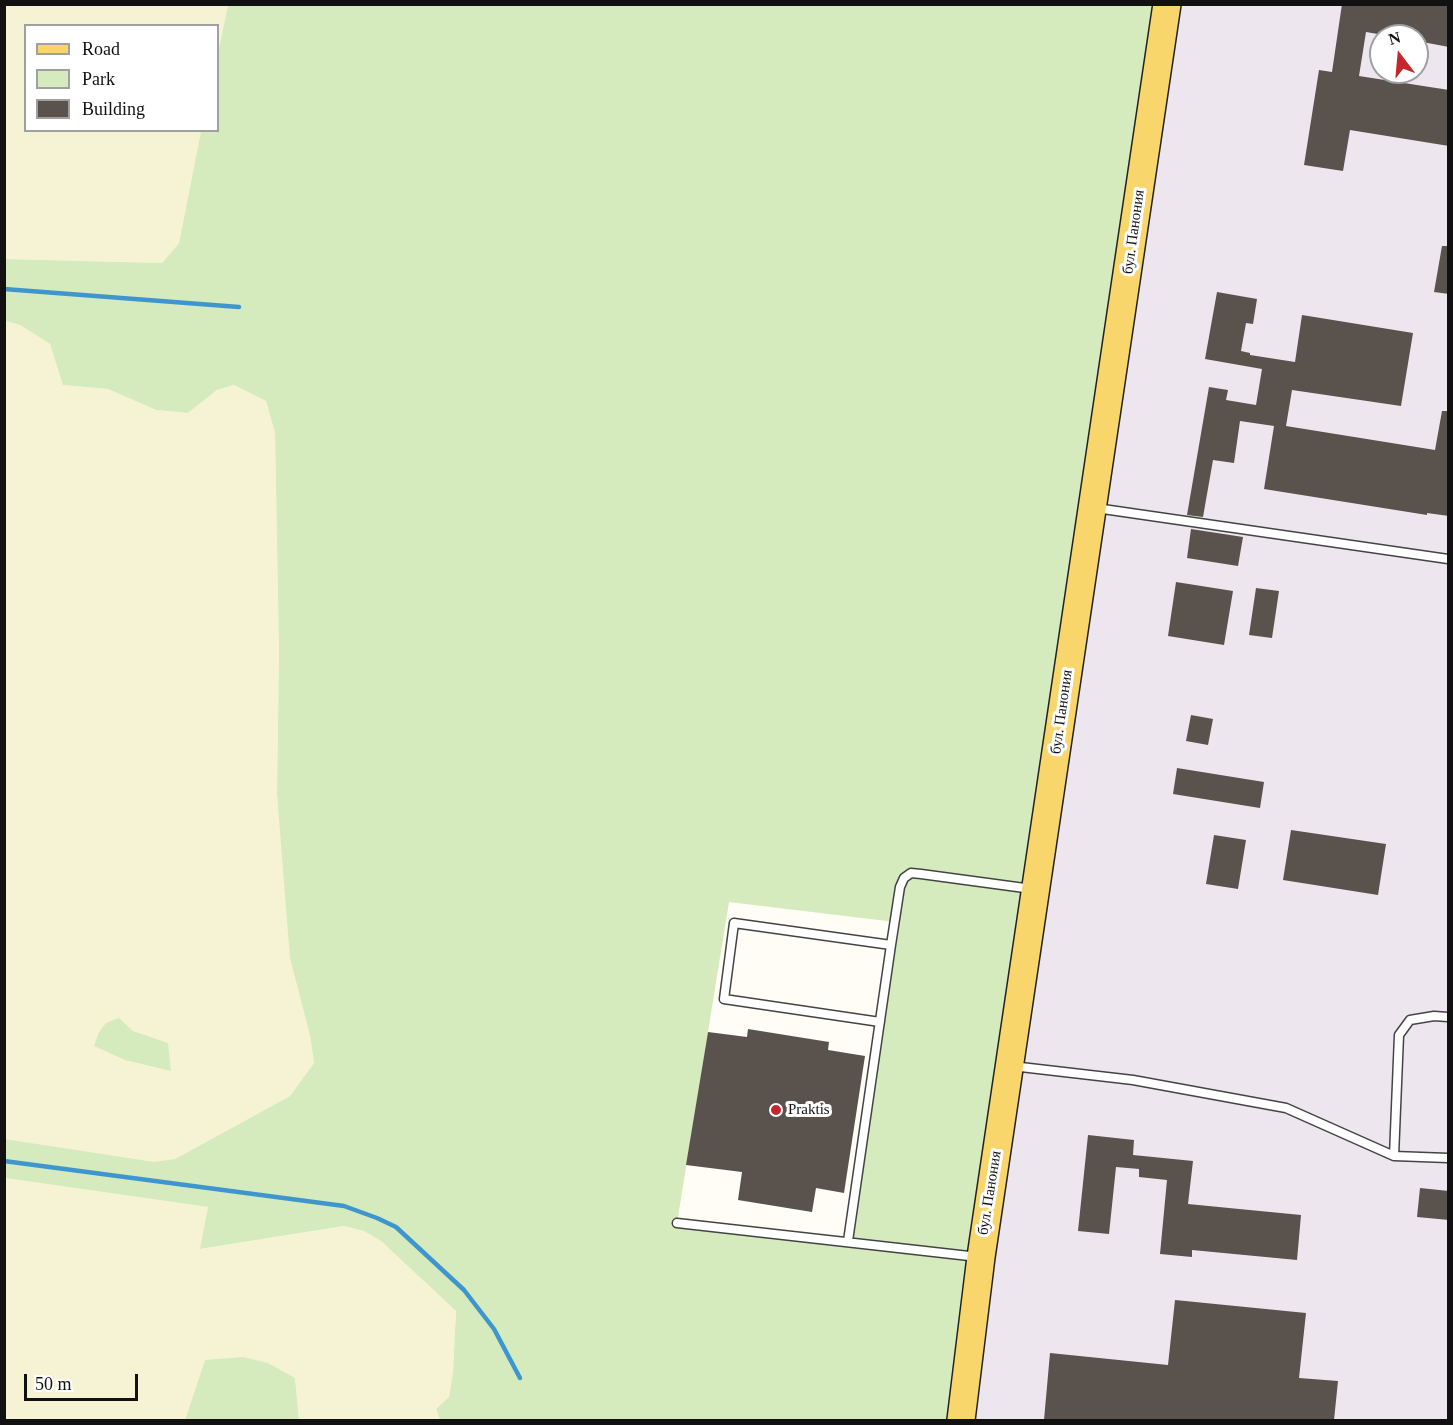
<!DOCTYPE html>
<meta charset="utf-8">
<style>
body{margin:0}
#map{position:relative;width:1453px;height:1425px;overflow:hidden;background:#fffdf5;font-family:"Times New Roman",serif}
canvas{display:block}
.frame{position:absolute;inset:0;border:6px solid #111;pointer-events:none}
.legend{position:absolute;left:24px;top:24px;width:195px;height:108px;box-sizing:border-box;background:#fff;border:2px solid #a0a0a0;margin:0;padding:8px 10px;list-style:none;font-size:18px;color:#111}
.legend li{display:flex;align-items:center;gap:12px;height:30px}
.legend b{width:30px;border:2px solid #a0a0a0}
.north{position:absolute;left:1369px;top:24px;width:60px;height:60px;box-sizing:border-box;background:#fff;border:2px solid #a0a0a0;border-radius:50%;rotate:344deg;font-size:16px;font-weight:700;line-height:24px;text-align:center;color:#111}
.north::after{content:'';display:block;margin:auto;width:21px;height:27px;background:#c4262e;clip-path:polygon(50% 0,100% 100%,50% 72%,0 100%)}
.scale{position:absolute;left:24px;top:1374px;width:114px;height:27px;box-sizing:border-box;border:3px solid #111;border-top:0;padding-left:8px;font-size:18px;line-height:21px;white-space:nowrap;color:#111;-webkit-text-stroke:4px #fff;paint-order:stroke}
</style>
<div id="map">
<canvas width="1453" height="1425"></canvas>
<div class="frame"></div>
<ul class="legend">
<li><b style="height:8px;background:#f9d66b"></b>Road</li>
<li><b style="height:16px;background:#d5ebbd"></b>Park</li>
<li><b style="height:16px;background:#5a524d"></b>Building</li>
</ul>
<div class="north">N</div>
<div class="scale">50 m</div>
</div>
<script>
const g = document.querySelector('canvas').getContext('2d');
g.lineJoin = 'round';
function fillPath(path, color) {
  g.fillStyle = color;
  g.fill(path, 'evenodd');
}
function shape(rows) {
  const path = new Path2D();
  for (const r of rows) {
    path.moveTo(r[0], r[1]);
    for (let i = 2; i < r.length; i += 2) path.lineTo(r[i], r[i + 1]);
  }
  return path;
}
function stroke(path, color, width, dash) {
  g.strokeStyle = color;
  g.lineWidth = width;
  g.lineCap = dash ? 'butt' : 'round';
  g.setLineDash(dash || []);
  g.stroke(path);
}
function label(font, color, halo, rows, align = 'center') {
  g.font = font + ' "Times New Roman",serif';
  g.lineWidth = 6;
  g.setLineDash([]);
  g.textBaseline = 'middle';
  g.strokeStyle = halo;
  g.fillStyle = color;
  for (const [text, x, y, turn = 0] of rows) {
    g.save();
    g.translate(x, y);
    g.rotate((+turn || 0) * Math.PI / 180);
    g.textAlign = isNaN(turn) ? turn : align;
    if (halo) g.strokeText(text, 0, 0);
    g.fillText(text, 0, 0);
    g.restore();
  }
}
const industrial = shape([
 [1167,5,1448,5,1448,1420,961,1420],
 [1381,36,1417,36,1417,72,1381,72]
]);
const farmland = shape([
 [5,5,228,5,218,53,218,26,26,26,26,130,201,131,179,243,162,263,5,259],
 [4,321,20,325,50,344,64,385,108,389,156,410,188,413,217,390,234,385,266,401,275,433,279,651,277,794,314,1063,290,1096,175,1159,154,1163,5,1139],
 [5,1178,208,1207,201,1249,344,1226,364,1231,381,1241,456,1311,453,1372,449,1397,436,1409,440,1420,299,1420,295,1378,205,1360,185,1420,5,1420]
]);
const green = shape([
 [228,5,1167,5,961,1420,440,1420,436,1409,449,1397,453,1372,456,1311,381,1241,364,1231,344,1226,200,1249,208,1207,5,1178,5,1139,154,1162,175,1159,290,1096,314,1063,310,1035,290,958,277,794,279,651,275,433,266,401,234,385,217,390,188,413,156,410,108,389,63,385,50,344,20,325,5,321,5,259,162,263,179,243,201,131,218,130,218,53],
 [729,902,895,922,848,1241,677,1223],
 [119,1018,133,1031,168,1043,171,1071,125,1060,94,1046,99,1032,106,1023],
 [243,1357,268,1363,295,1378,299,1420,185,1420,205,1360]
]);
const stream = shape([
 [4,289,239,307],
 [4,1161,344,1206,377,1218,396,1227,464,1290,494,1329,520,1378]
]);
const building = shape([
 [1342,4,1449,4,1449,47,1417,41,1417,36,1389,36,1366,32,1359,76,1449,90,1449,146,1350,130,1343,171,1304,165,1319,70,1332,72],
 [1442,246,1449,246,1449,294,1434,292],
 [1217,292,1257,299,1253,324,1246,323,1241,351,1250,353,1250,355,1295,362,1302,315,1413,333,1401,406,1292,390,1286,426,1435,450,1442,411,1449,411,1449,516,1427,513,1427,515,1264,489,1274,426,1240,421,1234,463,1213,460,1203,517,1187,515,1209,387,1228,390,1226,400,1256,405,1262,369,1205,359],
 [1191,529,1243,537,1238,566,1187,558],
 [1176,582,1233,591,1224,645,1168,636],
 [1256,588,1279,591,1272,638,1249,635],
 [1191,715,1213,719,1208,745,1186,741],
 [1177,768,1264,782,1260,808,1173,794],
 [1291,830,1386,844,1378,895,1283,880],
 [1214,835,1246,840,1238,889,1206,884],
 [748,1029,829,1042,828,1050,865,1056,844,1193,816,1188,812,1212,738,1200,742,1172,686,1165,708,1032,747,1037],
 [1088,1135,1134,1140,1133,1155,1193,1161,1188,1204,1301,1215,1297,1260,1192,1250,1192,1257,1160,1254,1167,1180,1139,1177,1139,1169,1116,1167,1109,1234,1078,1231],
 [1420,1188,1449,1191,1449,1220,1417,1217],
 [1175,1300,1306,1313,1299,1378,1338,1381,1334,1420,1044,1420,1050,1353,1168,1365]
]);
const service = shape([
 [1096,508,1448,559],
 [880,1022,724,999,734,923,891,945],
 [1012,1066,1133,1080,1286,1108,1394,1156,1448,1158],
 [1394,1156,1399,1035,1410,1020,1434,1016,1448,1017],
 [677,1223,978,1257],
 [848,1241,891,945,900,887,904,878,911,873,921,874,1032,889]
]);
const primary = shape([
 [961,1420,981,1257,1167,4]
]);
const markers = [
 [776,1110,6,"#c4262e"]
];
const streetNames = [
 ["бул. Панония",1134,232,-82],
 ["бул. Панония",1062,712,-82],
 ["бул. Панония",990,1193,-81]
];
const poiNames = [
 ["Praktis",788,1110]
];
fillPath(industrial, '#eee6ef');
fillPath(farmland, '#f6f3d4');
fillPath(green, '#d5ebbd');
stroke(stream, '#3f96cf', 4.5);
fillPath(building, '#5a524d');
stroke(service, '#444', 11);
stroke(primary, '#222', 30);
stroke(service, '#fff', 8);
stroke(primary, '#f9d66b', 27);
for (const [x, y, r, color] of markers) {
  const dot = new Path2D();
  dot.arc(x, y, r, 0, 2 * Math.PI);
  g.fillStyle = color;
  g.fill(dot);
  stroke(dot, '#fff', 2);
}
label('15px', '#111', '#fff', streetNames);
label('15px', '#111', '#fff', poiNames, 'left');
</script>
